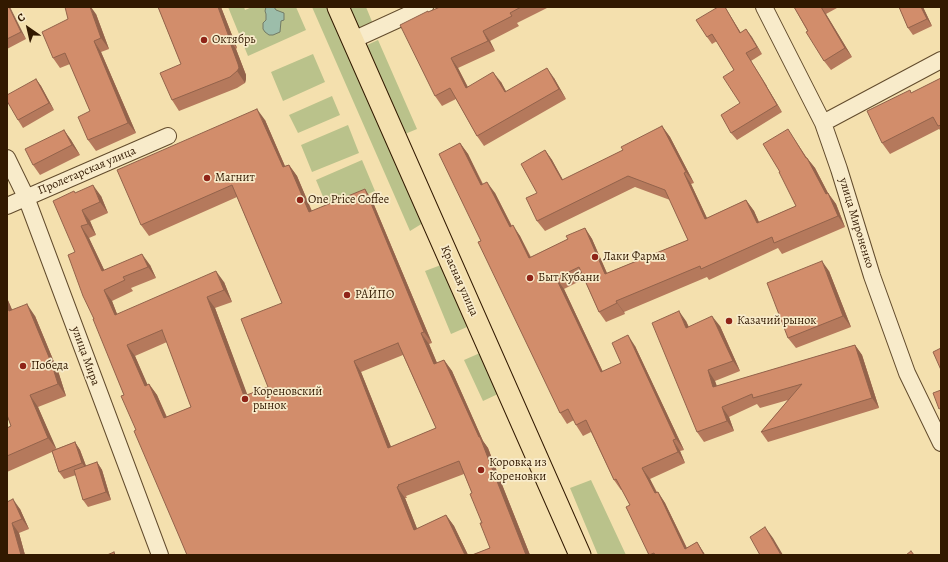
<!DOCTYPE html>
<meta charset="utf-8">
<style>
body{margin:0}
#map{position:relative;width:948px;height:562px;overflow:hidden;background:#f4e0ae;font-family:Alegreya,serif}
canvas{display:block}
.frame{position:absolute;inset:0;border:8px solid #321900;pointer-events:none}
.north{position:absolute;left:8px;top:8px;width:40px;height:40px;-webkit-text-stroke:3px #f8ebca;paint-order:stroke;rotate:326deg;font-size:11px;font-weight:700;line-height:16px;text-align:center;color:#321900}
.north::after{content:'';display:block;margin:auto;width:14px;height:18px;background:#321900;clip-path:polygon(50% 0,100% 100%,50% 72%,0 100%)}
</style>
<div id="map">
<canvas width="948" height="562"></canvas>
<div class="frame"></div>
<div class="north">С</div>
</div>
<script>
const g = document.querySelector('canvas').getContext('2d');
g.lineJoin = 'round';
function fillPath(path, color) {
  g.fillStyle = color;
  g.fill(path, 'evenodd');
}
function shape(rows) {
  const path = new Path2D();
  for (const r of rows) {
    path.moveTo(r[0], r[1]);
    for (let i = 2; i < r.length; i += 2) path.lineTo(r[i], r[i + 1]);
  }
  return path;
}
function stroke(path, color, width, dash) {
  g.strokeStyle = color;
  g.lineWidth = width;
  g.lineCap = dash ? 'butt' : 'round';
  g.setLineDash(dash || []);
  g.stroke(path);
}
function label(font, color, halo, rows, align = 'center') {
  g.font = font + ' Alegreya,serif';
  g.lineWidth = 3.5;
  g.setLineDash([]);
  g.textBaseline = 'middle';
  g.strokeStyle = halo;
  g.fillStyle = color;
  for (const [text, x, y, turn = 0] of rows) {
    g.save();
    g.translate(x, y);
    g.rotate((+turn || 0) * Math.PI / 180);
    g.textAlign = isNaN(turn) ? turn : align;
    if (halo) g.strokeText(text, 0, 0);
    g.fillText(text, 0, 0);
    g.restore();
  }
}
const green = shape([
 [228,7,244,7,245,10,252,7,296,7,306,30,248,56],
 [312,7,327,7,423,223,410,231],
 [346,7,366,7,373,24,357,31],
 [378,40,417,129,405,134,367,45],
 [313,54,325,82,283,101,271,72],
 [332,96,340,115,298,133,289,115],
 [348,125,359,153,312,172,301,145],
 [362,160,375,191,329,211,316,180],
 [441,265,467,327,451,334,425,271],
 [480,353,498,394,483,401,464,360],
 [591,480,626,555,598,555,570,488]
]);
const water = shape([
 [266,7,274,7,276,10,284,13,284,20,281,21,280,32,273,35,269,35,265,32,263,29,263,23,266,20,266,14,265,11,266,7]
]);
const minor = shape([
 [764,7,823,123,839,169,872,276,907,373,941,443],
 [353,40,425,7],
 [823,123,941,60],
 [7,158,26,197,160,555],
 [7,206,168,136]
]);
const major = shape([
 [338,7,580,555]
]);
const wall = shape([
 [7,7,26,39,7,49],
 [158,7,221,7,237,48,236,49,246,75,246,79,245,83,237,88,179,111,172,100,181,64],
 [440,7,547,7,547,8,517,23,519,26,490,41,495,51,458,68,468,87,501,82,506,92,554,78,566,99,484,146,477,136,456,99,442,106,435,96,429,12],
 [725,7,741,33,746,29,762,54,751,61,767,86,767,87,782,112,737,140,731,133,740,103,734,70,717,41,712,44,707,37],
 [794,7,837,7,837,8,826,14,852,57,831,70,824,61],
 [899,7,923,7,932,26,913,35,908,28],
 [96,14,109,49,101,52,136,133,96,151,88,140,90,111,70,64,60,68,53,58,68,19],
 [941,78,941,131,939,129,890,154,882,143,912,93],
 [36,79,41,86,54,110,23,128,18,120],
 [265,120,285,166,289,165,297,176,312,211,372,200,432,343,429,344,437,363,444,360,452,371,483,441,488,448,501,482,530,555,472,555,490,548,472,493,464,474,406,496,407,498,405,498,417,529,446,515,454,526,468,555,187,555,136,430,124,395,94,319,75,252,75,193,101,196,108,213,90,221,96,235,89,238,104,270,150,265,156,278,131,288,133,291,112,301,117,314,224,282,232,302,215,308,247,395,268,387,282,303,237,197,149,236,141,225],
 [167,342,191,407,167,417,157,395,149,384,147,385,135,356],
 [403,355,436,428,391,447,361,372],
 [662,126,670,137,694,183,691,184,707,218,746,200,754,211,759,222,796,206,780,172,795,140,807,158,815,168,828,193,836,204,845,227,782,254,778,248,709,280,707,277,624,312,625,314,606,322,599,312,584,279,564,289,603,372,621,363,635,346,684,450,680,451,685,463,650,479,657,492,658,492,665,503,687,548,697,542,705,555,649,555,630,505,622,490,621,490,614,480,591,432,583,436,576,425,574,420,567,424,560,413,481,241,460,143,468,154,483,184,495,193,512,226,520,236,531,257,568,239,585,228,592,239,607,273,688,240,670,200,635,187,545,231,537,221,537,193,545,150,552,160,563,180,623,150],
 [64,130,71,140,80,155,40,175,33,165],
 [829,271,851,327,796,348,788,338],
 [7,298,12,310,35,316,59,374,66,396,38,407,56,449,75,442,80,450,86,466,97,462,102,470,111,500,88,507,83,500,76,475,64,479,59,472,52,452,7,472,7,428,11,426,7,415],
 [686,321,689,327,720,326,740,371,715,381,717,386,855,345,862,355,879,408,768,442,761,432,788,400,760,408,757,404,729,417,734,431,704,442,697,432],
 [7,502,20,509,29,529,19,533,25,555,7,555]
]);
const shadedWall = shape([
 [9,7,10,7,26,39,21,32],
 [90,7,91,7,96,14,109,49,101,38],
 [218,7,221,7,237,48,229,37],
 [725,7,728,12,745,40,740,33],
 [821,7,826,14,852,57,845,48],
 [921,7,923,7,932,26,927,19],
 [746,29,752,37,762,54,757,47],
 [483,31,490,41,495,51,488,41],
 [228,37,236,49,246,75,246,79,245,83,237,71],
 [94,41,101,52,136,133,128,123],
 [451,58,458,68,473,98,466,88],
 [547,68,554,78,566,99,559,89],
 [493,72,501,82,512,102,505,92],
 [36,79,41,86,54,110,49,103],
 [762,79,767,87,782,112,777,105],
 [257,109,265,120,290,178,283,167],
 [662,126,670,137,694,183,686,172],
 [788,129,812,167,807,158,815,168,831,199,828,193,836,204,845,227,838,216,826,194,806,158],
 [64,130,71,140,80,155,72,145],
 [460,143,468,154,488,196,481,185],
 [545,150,552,160,569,191,562,180],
 [289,165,297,176,317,224,309,212],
 [684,173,691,184,712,229,705,219],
 [487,182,495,193,517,237,510,227],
 [93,185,101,196,108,213,100,202],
 [365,189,372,200,432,343,424,332],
 [746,200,754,211,764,234,757,223],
 [82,210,90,221,96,235,88,224],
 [513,225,520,236,536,269,529,258],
 [81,226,89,238,110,282,102,271],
 [585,228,592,239,612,285,605,274],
 [142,254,150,265,156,278,148,267],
 [822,261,829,271,851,327,843,316],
 [216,271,224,282,232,302,224,290],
 [556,278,564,289,608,383,601,372],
 [104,290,112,301,122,327,115,315],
 [207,297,215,308,252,407,244,396],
 [7,298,18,323,9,311,7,306],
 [616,301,624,312,625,314,617,303],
 [27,304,35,316,59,374,66,396,58,384],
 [679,311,686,321,693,338,686,328],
 [712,316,720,326,740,371,733,361],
 [421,333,429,344,442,375,434,364],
 [628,335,635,346,684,450,676,439],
 [127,345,135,356,153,397,145,386],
 [855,345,862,355,879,408,872,398],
 [444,360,452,371,483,441,488,448,501,482,493,471],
 [354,361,361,372,396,459,388,448],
 [708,370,715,381,720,397,713,387],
 [149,384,157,395,172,430,164,418],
 [30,395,38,407,57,450,48,438],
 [722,407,729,417,734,431,727,421],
 [673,440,680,451,685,463,678,452],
 [75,442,80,450,88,471,82,463],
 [97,462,102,470,111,500,106,492],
 [642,468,650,479,662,504,655,493],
 [493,471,501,482,530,555,526,555],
 [397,487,405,498,422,541,414,530],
 [658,492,665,503,690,555,685,549],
 [13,499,20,509,29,529,22,519],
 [446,515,454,526,468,555,465,555],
 [12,523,19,533,25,555,21,555],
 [765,527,773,538,783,555,781,555],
 [697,542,704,553,705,555,704,555]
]);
const building = shape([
 [7,7,9,7,21,32,7,39,7,7],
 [65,7,90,7,101,38,94,41,128,123,88,140,78,117,90,111,65,53,53,58,42,32,68,19,65,7],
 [158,7,218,7,229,37,228,37,238,64,239,68,237,71,230,77,172,100,160,73,181,64,158,7],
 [440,7,521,7,510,13,512,16,483,31,488,41,451,58,466,88,493,72,505,92,547,68,559,89,477,136,450,88,435,96,400,25,428,11,428,12,440,7],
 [718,7,725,7,740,33,746,29,757,47,746,53,762,79,777,105,731,133,721,115,740,103,723,77,734,70,712,34,707,37,696,20,718,7],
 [794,7,821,7,845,48,824,61,806,32,808,31,794,7],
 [899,7,921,7,927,19,908,28,899,7],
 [941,78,941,125,938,126,933,117,882,143,867,111,910,90,911,93,941,78],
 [36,79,49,103,18,120,7,101,7,95,36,79],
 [257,109,283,167,289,165,309,212,365,189,424,332,421,333,434,364,444,360,479,437,480,437,493,471,526,555,472,555,490,548,480,523,482,523,470,494,472,493,459,461,398,485,399,486,397,487,414,530,446,515,465,555,187,555,179,536,134,431,136,430,121,396,124,395,93,319,94,319,83,296,68,255,75,252,53,201,74,191,75,193,93,185,100,202,82,210,88,224,81,226,102,271,142,254,148,267,123,277,125,280,104,290,115,315,216,271,224,290,207,297,244,396,268,387,241,319,282,303,232,185,141,225,117,170,257,109],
 [162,330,191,407,164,418,149,384,145,386,127,345,162,330],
 [398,343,436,428,388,448,354,361,398,343],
 [662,126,686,172,684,173,705,219,746,200,757,223,796,206,779,172,780,172,763,144,788,129,806,158,807,158,826,194,828,193,838,216,774,243,772,237,701,269,700,266,616,301,617,303,599,312,579,267,556,278,601,372,621,363,612,343,628,335,676,439,673,440,678,452,642,468,655,493,658,492,685,549,697,542,704,555,655,555,654,553,649,555,626,507,630,505,616,479,614,480,586,420,576,425,568,409,560,413,478,242,481,241,439,154,460,143,481,185,487,182,510,227,513,225,529,258,568,239,566,236,585,228,605,274,688,240,665,190,628,176,537,221,526,198,537,193,521,164,545,150,562,180,623,150,621,147,662,126],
 [64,130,72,145,33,165,25,149,64,130],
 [822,261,843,316,788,338,767,283,822,261],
 [27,304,51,362,58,384,30,395,48,438,7,456,7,428,11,426,7,415,7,306,9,311,27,304],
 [679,311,686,328,712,316,733,361,708,370,713,387,855,345,872,398,761,432,802,384,753,398,752,394,722,407,727,421,697,432,652,323,679,311],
 [941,348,941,370,933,352,941,348],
 [941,390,941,408,939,409,933,393,941,390],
 [75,442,82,463,59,472,52,451,75,442],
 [97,462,106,492,83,500,74,470,97,462],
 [13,499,22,519,12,523,21,555,7,555,7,502,13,499],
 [765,527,781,555,760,555,750,537,765,527],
 [911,551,914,555,906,555,911,551],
 [114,552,115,555,107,555,114,552]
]);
const markers = [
 [204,40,4,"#8f2418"],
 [207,178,4,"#8f2418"],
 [300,200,4,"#8f2418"],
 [595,257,4,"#8f2418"],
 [530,278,4,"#8f2418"],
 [347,295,4,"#8f2418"],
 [729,321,4,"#8f2418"],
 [23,366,4,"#8f2418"],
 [245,399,4,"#8f2418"],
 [481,470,4,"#8f2418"]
];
const poiNames = [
 ["Октябрь",212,40],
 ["Магнит",215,178],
 ["One Price Coffee",308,200],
 ["Лаки Фарма",603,257],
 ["Быт Кубани",538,278],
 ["РАЙПО",355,295],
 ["Казачий рынок",737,321],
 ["Победа",31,366],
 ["Кореновский",253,392],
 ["рынок",253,406],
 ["Коровка из",489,463],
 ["Кореновки",489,477]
];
const streetNames = [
 ["Пролетарская улица",87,171,-23],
 ["улица Мироненко",856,223,73],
 ["Красная улица",459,281,66],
 ["улица Мира",85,356,70]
];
fillPath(green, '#bac28b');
fillPath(water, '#9cbdaa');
stroke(water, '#727b66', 1);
stroke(minor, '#624b2c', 18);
stroke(major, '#321900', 23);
stroke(minor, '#f8ebca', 16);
stroke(major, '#f4e0ae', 21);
fillPath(wall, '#b5795c');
fillPath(shadedWall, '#93634b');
fillPath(building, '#d28d6b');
stroke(building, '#93634b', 1);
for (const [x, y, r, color] of markers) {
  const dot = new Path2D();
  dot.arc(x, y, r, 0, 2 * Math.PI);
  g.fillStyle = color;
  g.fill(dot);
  stroke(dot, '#f8ebca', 1.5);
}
label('12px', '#321900', '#f8ebca', poiNames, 'left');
label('12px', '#321900', '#f8ebca', streetNames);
</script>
